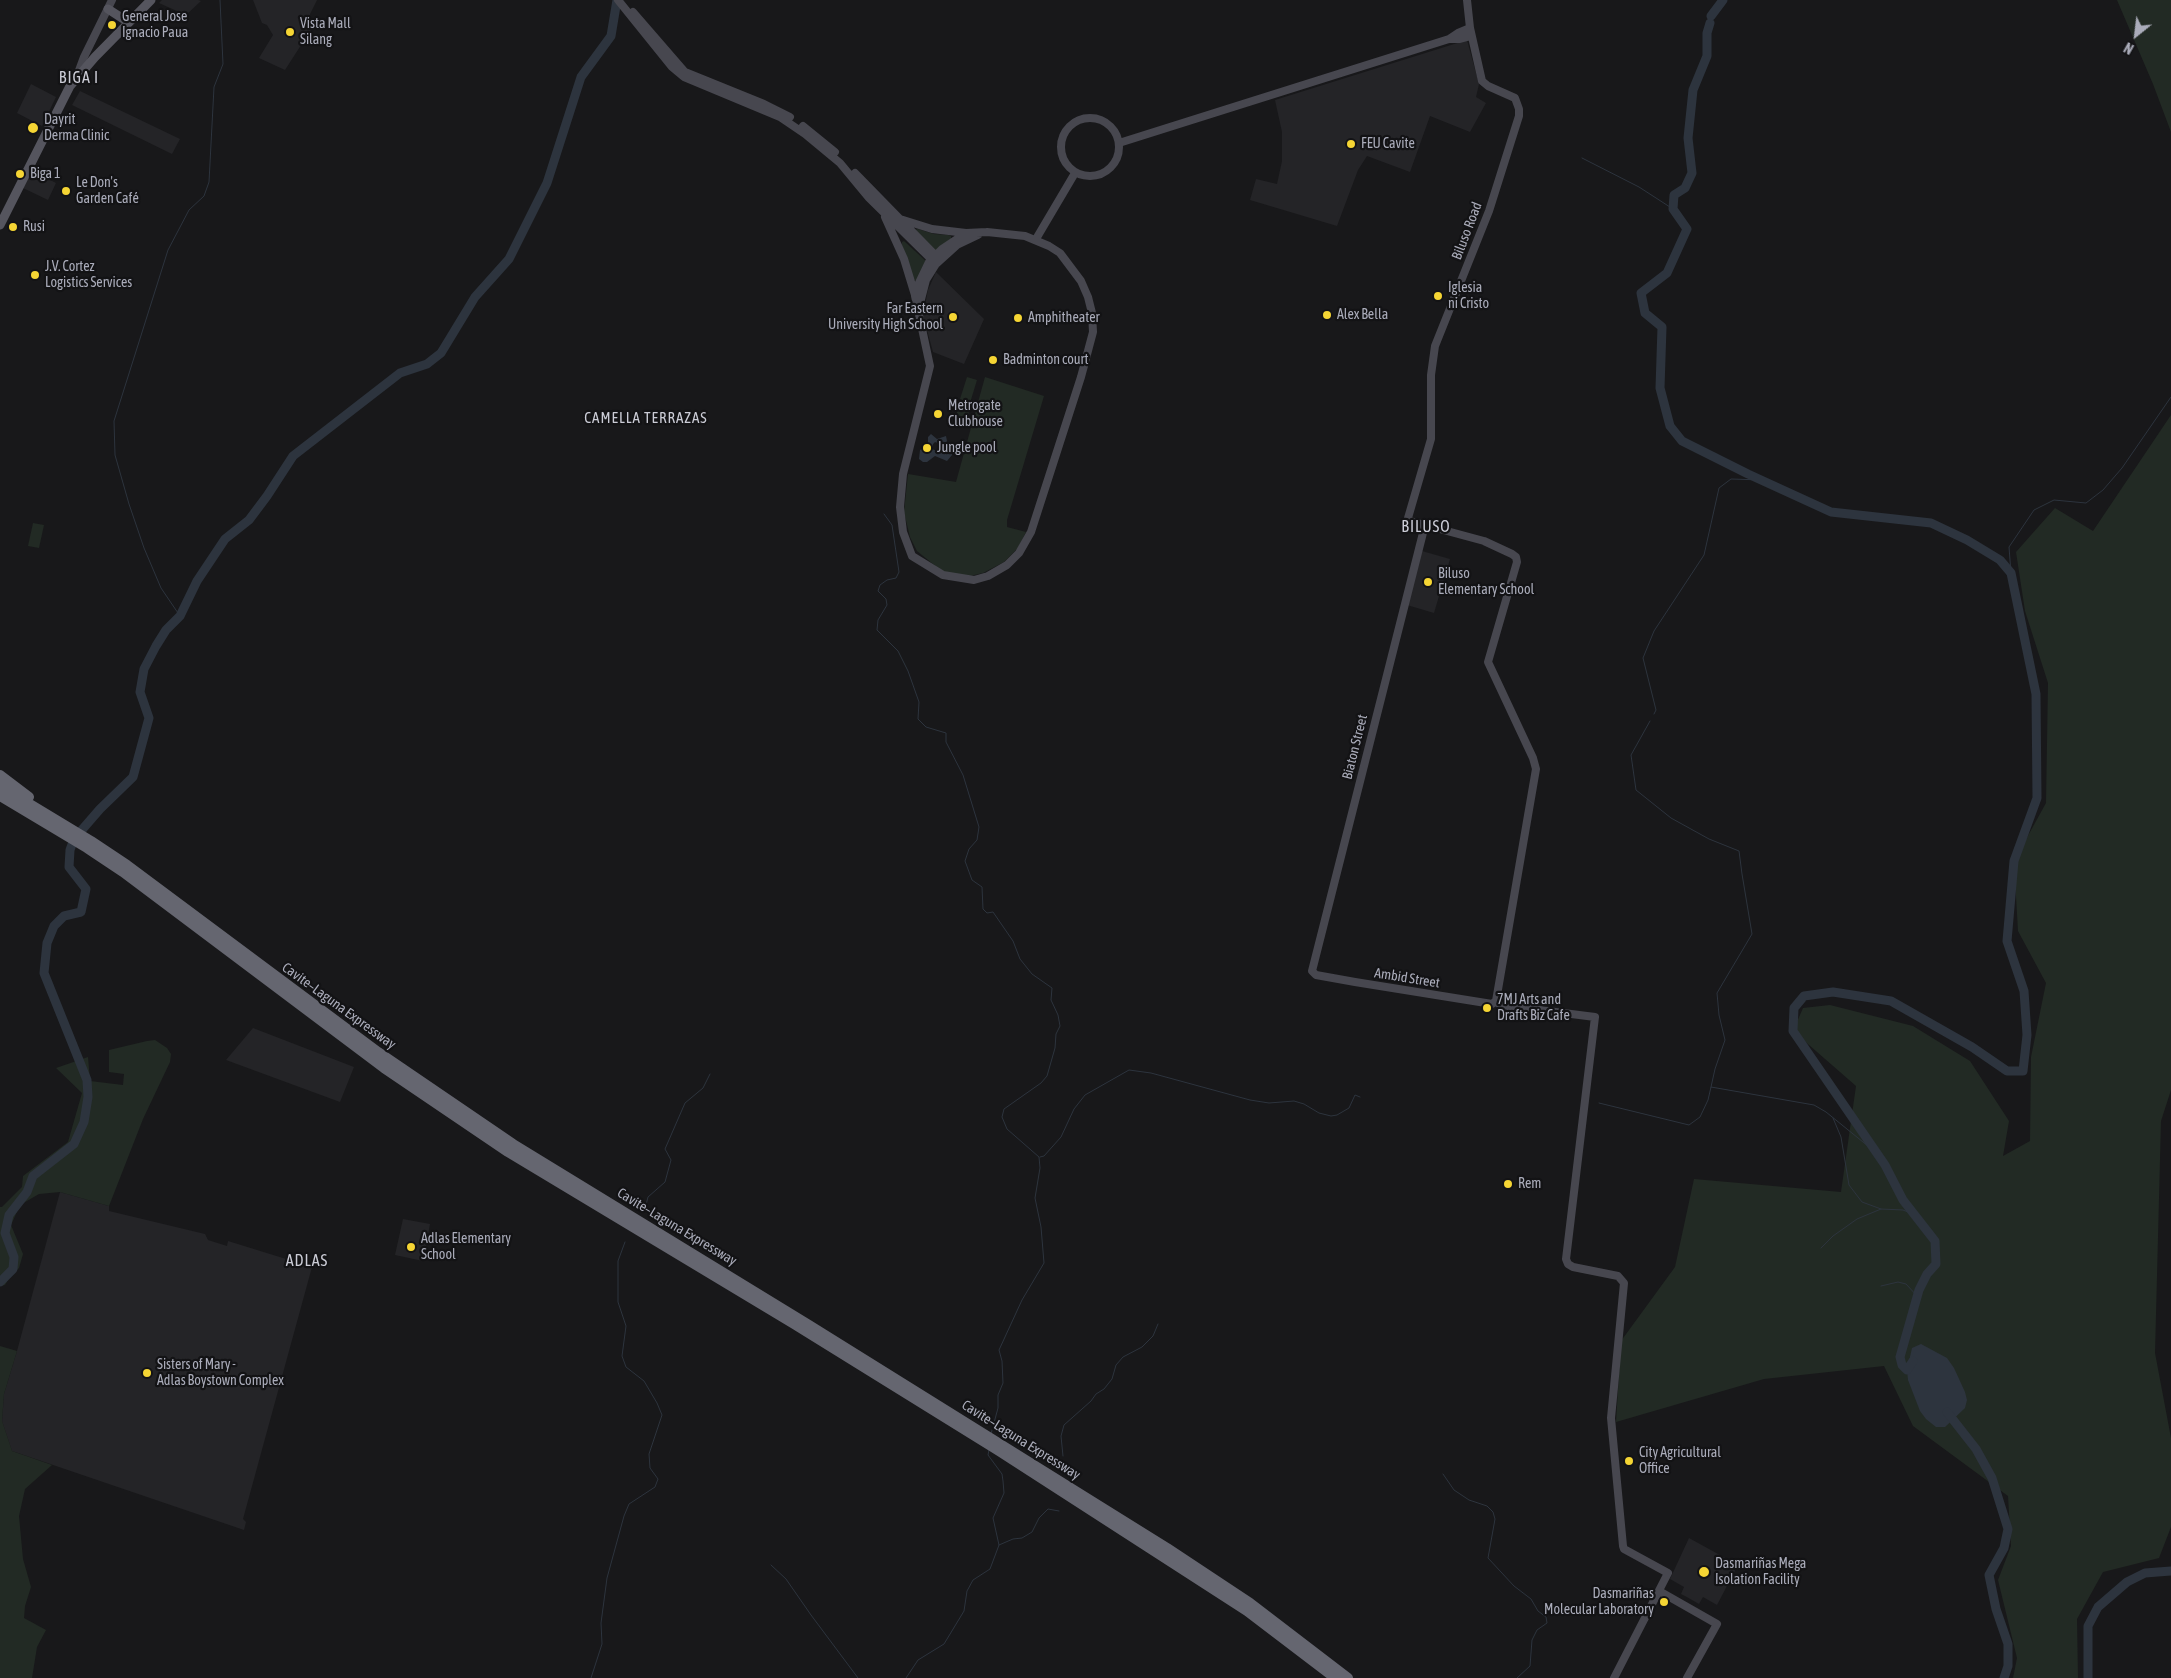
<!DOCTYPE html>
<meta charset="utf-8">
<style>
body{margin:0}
#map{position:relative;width:2171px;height:1678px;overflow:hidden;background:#18181a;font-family:"Asap Condensed",sans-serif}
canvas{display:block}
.north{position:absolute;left:2111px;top:10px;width:50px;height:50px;-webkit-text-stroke:4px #131315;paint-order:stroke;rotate:209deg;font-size:14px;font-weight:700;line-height:20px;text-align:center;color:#aaacba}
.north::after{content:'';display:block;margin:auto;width:18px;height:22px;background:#aaacba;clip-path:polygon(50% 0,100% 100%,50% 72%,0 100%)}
</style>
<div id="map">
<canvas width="2171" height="1678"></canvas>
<div class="north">N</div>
</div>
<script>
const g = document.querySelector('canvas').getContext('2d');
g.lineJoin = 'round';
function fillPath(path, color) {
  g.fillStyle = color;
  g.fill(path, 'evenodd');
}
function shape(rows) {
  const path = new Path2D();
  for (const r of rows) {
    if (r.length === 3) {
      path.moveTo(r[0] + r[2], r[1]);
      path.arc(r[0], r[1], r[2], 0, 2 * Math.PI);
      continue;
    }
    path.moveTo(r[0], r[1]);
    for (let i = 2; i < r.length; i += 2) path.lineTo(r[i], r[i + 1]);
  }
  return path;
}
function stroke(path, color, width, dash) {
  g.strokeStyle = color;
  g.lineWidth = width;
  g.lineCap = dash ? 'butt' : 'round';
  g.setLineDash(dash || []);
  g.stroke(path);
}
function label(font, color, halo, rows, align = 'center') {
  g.font = font + ' "Asap Condensed",sans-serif';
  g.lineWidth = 4.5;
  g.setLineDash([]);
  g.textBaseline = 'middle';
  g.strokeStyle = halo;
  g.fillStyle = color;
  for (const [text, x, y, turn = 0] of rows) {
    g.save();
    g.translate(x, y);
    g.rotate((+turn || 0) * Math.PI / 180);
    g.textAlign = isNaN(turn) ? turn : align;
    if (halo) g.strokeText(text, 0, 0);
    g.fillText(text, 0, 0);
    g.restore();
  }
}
const built = shape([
 [162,0,198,0,201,1,186,15,159,3],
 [253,0,317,0,310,14,312,28,285,70,259,58,273,35,267,25,262,23],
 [1467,40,1479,84,1476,97,1486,103,1470,132,1430,116,1410,172,1367,156,1358,170,1337,226,1250,200,1256,179,1277,184,1282,161,1282,132,1275,100],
 [31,84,56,97,42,126,17,113],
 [80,91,180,139,172,154,72,105],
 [32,171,56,183,48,200,23,188],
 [936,272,984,319,964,364,933,352,923,315,928,290],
 [1422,551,1450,559,1434,613,1407,605],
 [253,1028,354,1067,340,1102,226,1060],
 [60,1192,109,1206,109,1211,205,1234,208,1240,227,1246,228,1241,312,1267,243,1519,246,1522,244,1530,12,1451,2,1421,4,1394,17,1351],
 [403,1219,430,1224,423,1261,395,1255],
 [1689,1538,1738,1565,1717,1605,1703,1597,1699,1604,1685,1596,1681,1594,1684,1587,1670,1579]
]);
const green = shape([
 [2117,0,2171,0,2171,132,2153,84],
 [918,229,934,234,948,235,951,236,951,239,933,252,915,230],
 [904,241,927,262,917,281,913,280,902,246,902,242],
 [967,377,977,380,970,403,960,399],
 [985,377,1044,396,1007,520,1007,527,1026,532,1018,548,1004,562,983,573,970,576,944,573,917,551,910,537,904,512,908,474,956,482],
 [960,402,971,406,964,428,953,425],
 [2171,415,2171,1090,2161,1121,2155,1353,2171,1438,2171,1527,2159,1558,2103,1572,2077,1619,2078,1678,2013,1678,2017,1658,1998,1580,2011,1546,2008,1496,1913,1426,1884,1366,1764,1379,1616,1422,1621,1341,1675,1267,1694,1179,1841,1192,1856,1086,1793,1031,1803,1008,1830,1005,1913,1026,1970,1061,2009,1121,2003,1156,2030,1141,2031,1057,2046,983,2018,931,2014,861,2046,803,2048,683,2025,611,2016,552,2055,508,2093,531],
 [33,523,44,525,39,548,28,546],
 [155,1040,167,1048,171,1054,170,1062,143,1119,109,1206,60,1192,39,1194,20,1205,11,1225,23,1254,19,1268,11,1275,5,1285,0,1286,0,1207,2,1207,22,1187,23,1176,68,1142,82,1093,56,1068,88,1057,90,1081,123,1085,124,1074,109,1072,109,1050,147,1041],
 [0,1346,17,1351,4,1394,2,1421,12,1451,52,1465,25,1489,19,1516,23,1559,31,1587,25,1606,24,1618,46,1630,37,1647,32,1678,0,1678]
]);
const water = shape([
 [931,434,937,439,946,436,947,441,945,446,935,442,933,444,932,449,940,452,947,448,951,450,952,455,947,461,935,456,927,462,923,462,919,459,920,450,928,444,928,437],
 [1921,1344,1947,1358,1954,1368,1965,1392,1967,1400,1965,1408,1945,1427,1936,1427,1926,1419,1920,1411,1908,1380,1907,1370,1912,1348]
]);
const stream = shape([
 [1582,158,1639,187,1673,209],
 [884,514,892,525,899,572,896,578,887,580,880,585,878,591,886,599,887,605,878,620,877,630,898,651,908,671,919,702,918,719,926,727,946,733,946,742,963,775,979,827,977,840,969,849,965,861,972,880,982,887,983,909,987,913,993,912,1013,941,1020,959,1032,974,1052,988,1051,1000,1058,1015,1060,1026,1056,1034,1055,1048,1047,1076,1041,1083,1004,1109,1002,1117,1007,1129,1039,1157,1040,1168,1035,1198,1041,1227,1044,1263,1022,1300,999,1350,1002,1361,1003,1383,998,1395,998,1408,991,1434],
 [2011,573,2009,547,2034,510,2054,500,2086,503,2103,490,2122,468,2171,397],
 [180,616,161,588,144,548,129,504,115,455,114,421,168,250,189,210,204,196,209,182,214,87,223,64,220,0],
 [1654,714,1656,710,1643,658,1654,631,1704,555,1719,488,1731,479,1762,480],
 [1650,721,1631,755,1636,790,1671,818,1709,839,1739,851,1742,874,1752,934,1717,993,1719,1015,1725,1040,1715,1069,1711,1087],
 [1599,1103,1689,1125,1700,1117,1708,1100,1711,1087,1814,1105,1826,1112,1879,1155],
 [1833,1118,1841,1137,1849,1185,1862,1202,1881,1209],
 [1040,1157,1044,1156,1061,1137,1074,1109,1085,1095,1129,1070,1151,1073,1250,1100,1269,1103,1294,1101,1304,1104,1319,1113,1331,1116,1337,1115,1349,1108,1355,1095,1360,1097],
 [646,1205,648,1197,665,1182,671,1160,665,1149,685,1103,703,1088,710,1074],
 [1821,1248,1833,1236,1857,1219,1881,1209,1903,1210,1915,1215],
 [1881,1286,1898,1282,1906,1284,1918,1297],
 [1063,1456,1061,1436,1064,1425,1091,1401,1096,1394,1104,1389,1112,1379,1116,1365,1123,1357,1142,1347,1153,1336,1158,1324],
 [1443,1474,1454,1490,1469,1500,1487,1506,1493,1512,1495,1519,1488,1558,1514,1586,1531,1599,1538,1611,1546,1617,1547,1623,1537,1630,1532,1640,1530,1666,1517,1678],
 [999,1545,1013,1539,1022,1538,1032,1532,1039,1518,1048,1509,1059,1511],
 [771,1565,786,1579,811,1615,858,1678],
 [591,1678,602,1644,601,1623,607,1578,624,1516,629,1504,655,1487,658,1479,650,1468,649,1454,662,1415,657,1403,644,1381,626,1367,622,1356,626,1326,618,1302,618,1261,625,1242],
 [906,1678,918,1660,944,1644,964,1611,967,1591,973,1580,990,1569,999,1545,993,1518,1004,1493,1003,1481,1002,1474,988,1455,989,1450]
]);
const river = shape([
 [1711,16,1723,0],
 [1710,23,1707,33,1707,56,1693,90,1688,138,1692,173,1685,188,1674,195,1673,209,1687,229,1667,273,1641,293,1645,313,1662,327,1660,388,1670,426,1682,441,1748,474,1831,512,1931,523,1967,540,2000,560,2011,573,2036,694,2037,798,2014,861,2007,941,2024,991,2027,1035,2023,1071,2007,1071,1972,1047,1891,1001,1833,992,1804,996,1794,1008,1793,1031,1885,1165,1903,1200,1935,1241,1936,1264,1927,1274,1919,1290,1900,1357,1902,1365,1907,1370,1913,1361],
 [0,1282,13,1269,14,1257,5,1233,9,1215,27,1192,33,1176,74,1144,84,1122,88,1097,87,1080,44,973,47,943,54,926,64,916,81,912,86,889,69,867,70,850,74,839,100,809,133,777,149,718,140,692,144,669,156,646,166,630,180,616,197,581,225,539,249,520,267,496,293,456,400,373,427,364,441,353,475,297,509,259,547,183,581,77,611,36,617,0],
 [1947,1412,1976,1449,1992,1478,2008,1529,2004,1548,1989,1575,1996,1609,2008,1644,2008,1666,2004,1678],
 [2088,1678,2088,1626,2098,1607,2127,1582,2145,1573,2171,1571]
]);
const secondary = shape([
 [618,0,672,67,684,77,780,117,805,134,840,163,869,198,936,264],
 [1467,0,1470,28,1482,81,1488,86,1515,98,1519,109,1519,116,1489,211,1435,346,1431,375,1431,439,1408,518,1410,521,1484,541,1512,554,1516,557,1517,562,1488,662,1533,758,1536,769,1496,1001],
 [633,12,685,72,764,104,790,117],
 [1449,39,1458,33,1470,28],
 [77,76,84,57,112,0],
 [1090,147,29],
 [803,126,835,152],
 [1119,143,1449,39,1460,39,1471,36],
 [855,173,939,259],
 [885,217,904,259,915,295],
 [900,219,932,229,966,233],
 [987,232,1025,236,1049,246,1060,253,1081,281,1088,297,1092,313,1093,332,1081,377,1031,532,1019,553,1007,565,988,576,974,580,943,575,912,556,903,532,900,507,903,474,930,366,915,296,917,287,929,262,942,249,966,233,987,232],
 [1036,239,1075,173],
 [919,307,926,280,936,264,957,245,978,235],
 [1425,525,1312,971,1316,975,1355,982,1492,1004,1496,1001],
 [1496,1001,1500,1005,1595,1017,1566,1259,1568,1264,1573,1267,1618,1276,1624,1283,1611,1418,1623,1546,1624,1549,1668,1573,1614,1678],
 [1659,1591,1717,1624,1687,1678]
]);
const primary = shape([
 [108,9,128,22],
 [0,225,70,86,95,57,151,0]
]);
const highway = shape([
 [0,775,29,797],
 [0,786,91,841,127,865,378,1052,513,1144,809,1325,1167,1548,1250,1603,1348,1678],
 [0,796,87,848,123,872,384,1068,508,1152,794,1324,999,1451,1247,1611,1335,1678]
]);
const markers = [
 [112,25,5,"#f5d534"],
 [290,32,5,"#f5d534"],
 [33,128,6,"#f5d534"],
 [1351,144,5,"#f5d534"],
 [20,174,5,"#f5d534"],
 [66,191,5,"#f5d534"],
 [13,227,5,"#f5d534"],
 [35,275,5,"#f5d534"],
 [1438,296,5,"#f5d534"],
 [1327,315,5,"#f5d534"],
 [953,317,5,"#f5d534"],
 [1018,318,5,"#f5d534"],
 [993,360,5,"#f5d534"],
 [938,414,5,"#f5d534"],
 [927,448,5,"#f5d534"],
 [1428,582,5,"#f5d534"],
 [1487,1008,5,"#f5d534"],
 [1508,1184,5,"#f5d534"],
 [411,1247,5,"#f5d534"],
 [147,1373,5,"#f5d534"],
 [1629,1461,5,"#f5d534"],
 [1704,1572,6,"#f5d534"],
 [1664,1602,5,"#f5d534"]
];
const poiNames = [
 ["General Jose",122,17],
 ["Ignacio Paua",122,33],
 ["Vista Mall",300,24],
 ["Silang",300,40],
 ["Dayrit",44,120],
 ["Derma Clinic",44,136],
 ["FEU Cavite",1361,144],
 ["Biga 1",30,174],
 ["Le Don's",76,183],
 ["Garden Café",76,199],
 ["Rusi",23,227],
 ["J.V. Cortez",45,267],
 ["Logistics Services",45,283],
 ["Iglesia",1448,288],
 ["ni Cristo",1448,304],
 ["Far Eastern",943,309,"right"],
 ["University High School",943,325,"right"],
 ["Alex Bella",1337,315],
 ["Amphitheater",1028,318],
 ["Badminton court",1003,360],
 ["Metrogate",948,406],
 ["Clubhouse",948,422],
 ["Jungle pool",937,448],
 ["Biluso",1438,574],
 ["Elementary School",1438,590],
 ["7MJ Arts and",1497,1000],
 ["Drafts Biz Cafe",1497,1016],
 ["Rem",1518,1184],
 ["Adlas Elementary",421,1239],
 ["School",421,1255],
 ["Sisters of Mary -",157,1365],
 ["Adlas Boystown Complex",157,1381],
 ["City Agricultural",1639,1453],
 ["Office",1639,1469],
 ["Dasmariñas Mega",1715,1564],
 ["Isolation Facility",1715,1580],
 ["Dasmariñas",1654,1594,"right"],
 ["Molecular Laboratory",1654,1610,"right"]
];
const streetNames = [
 ["Biluso Road",1467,231,-69],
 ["Biaton Street",1355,747,-76],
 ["Ambid Street",1407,978,9],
 ["Cavite–Laguna Expressway",339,1006,36],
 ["Cavite–Laguna Expressway",677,1227,31],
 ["Cavite–Laguna Expressway",1021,1440,32]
];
const neighbourhoodNames = [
 ["CAMELLA TERRAZAS",646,418]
];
const quarterNames = [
 ["BIGA I",79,78],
 ["BILUSO",1426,527],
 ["ADLAS",307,1261]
];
fillPath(built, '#242427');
fillPath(green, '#222a24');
fillPath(water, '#2d343e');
stroke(stream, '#2d343e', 1);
stroke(river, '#2d343e', 9);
stroke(secondary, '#47474f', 8);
stroke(primary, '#55555e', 9);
stroke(highway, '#656670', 10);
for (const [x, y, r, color] of markers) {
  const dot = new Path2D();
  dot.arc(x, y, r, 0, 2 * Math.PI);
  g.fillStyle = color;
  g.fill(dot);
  stroke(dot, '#131315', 2);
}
label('14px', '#aaacba', '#131315', poiNames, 'left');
label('14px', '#aaacba', '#131315', streetNames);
g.letterSpacing = '1px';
label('15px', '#cbccd6', '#131315', neighbourhoodNames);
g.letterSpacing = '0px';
g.letterSpacing = '1px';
label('16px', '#cbccd6', '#131315', quarterNames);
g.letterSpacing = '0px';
</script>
